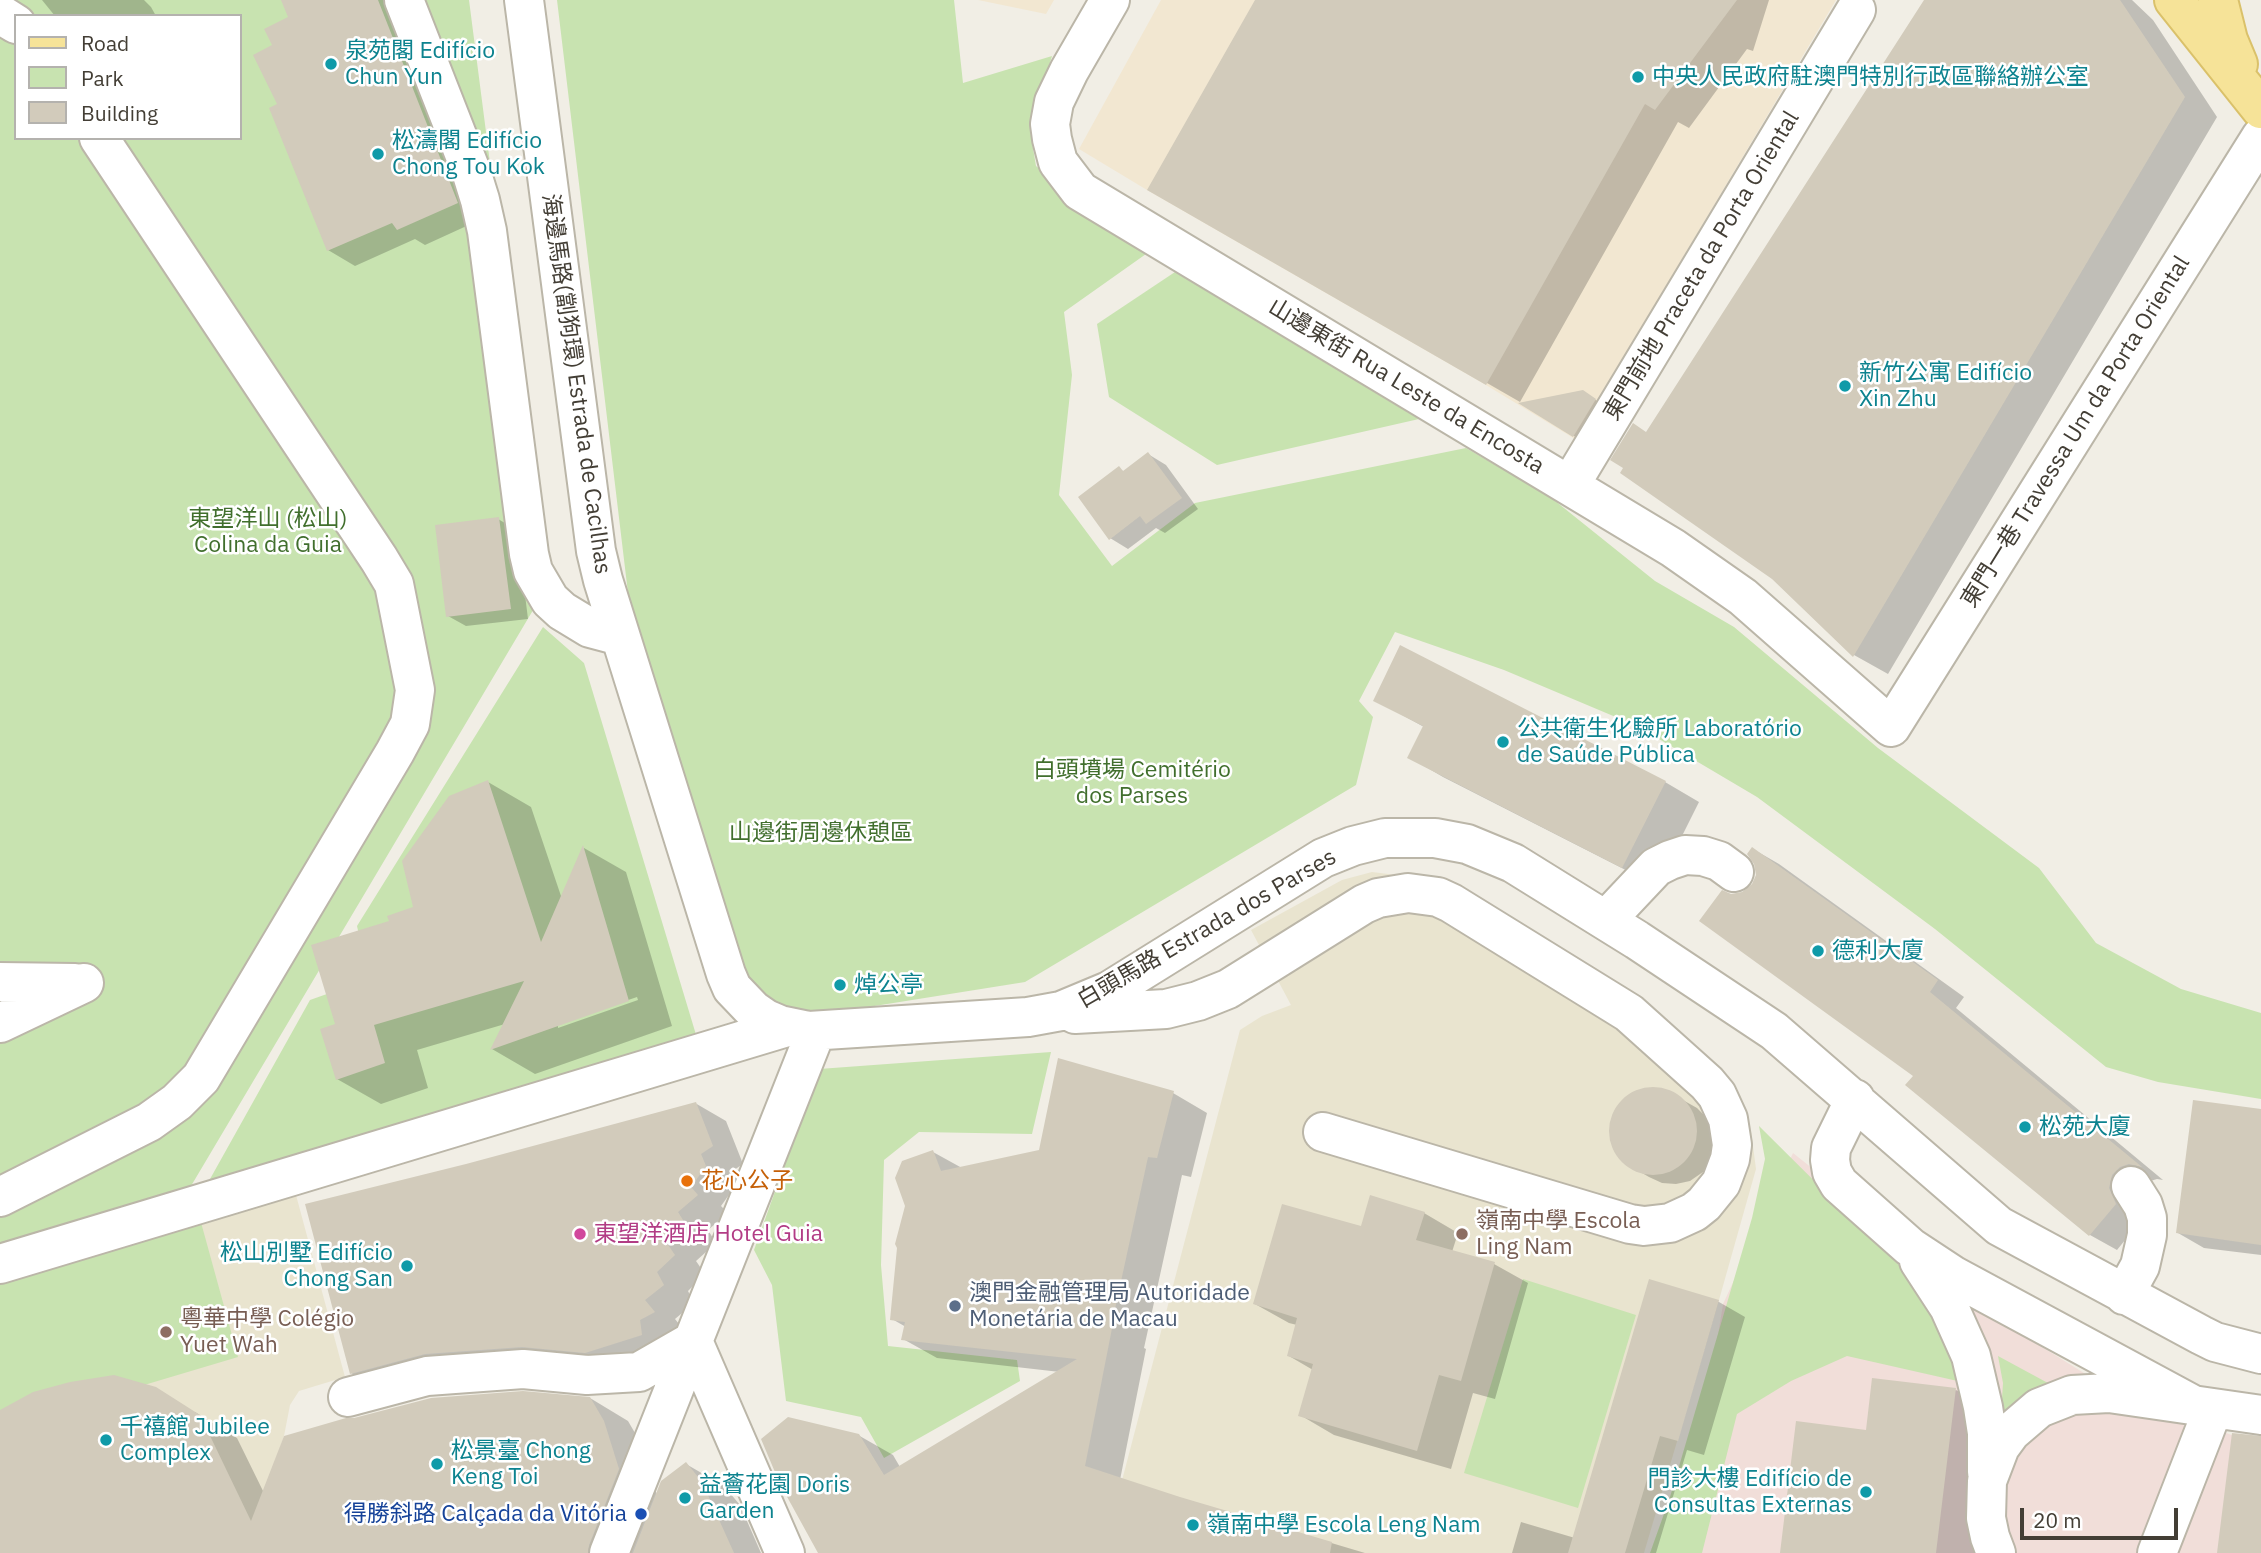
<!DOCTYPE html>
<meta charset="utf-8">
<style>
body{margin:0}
#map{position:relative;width:2261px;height:1553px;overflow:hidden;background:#f1eee5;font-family:"IBM Plex Sans",sans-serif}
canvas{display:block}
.legend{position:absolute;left:14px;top:14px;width:228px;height:126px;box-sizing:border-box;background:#fff;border:2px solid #b4b2ae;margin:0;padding:9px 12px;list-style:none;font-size:21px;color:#433e35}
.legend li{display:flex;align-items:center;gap:14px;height:35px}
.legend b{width:35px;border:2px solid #b4b2ae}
.scale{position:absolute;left:2020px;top:1508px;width:158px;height:32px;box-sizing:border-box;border:4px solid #433e35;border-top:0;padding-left:9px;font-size:21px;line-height:24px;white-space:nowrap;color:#433e35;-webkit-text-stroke:5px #fff;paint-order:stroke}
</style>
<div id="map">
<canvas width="2261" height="1553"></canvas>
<ul class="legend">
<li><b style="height:9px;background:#f6e398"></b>Road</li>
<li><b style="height:19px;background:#c8e3b0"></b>Park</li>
<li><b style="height:19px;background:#d2cbbb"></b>Building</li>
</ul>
<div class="scale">20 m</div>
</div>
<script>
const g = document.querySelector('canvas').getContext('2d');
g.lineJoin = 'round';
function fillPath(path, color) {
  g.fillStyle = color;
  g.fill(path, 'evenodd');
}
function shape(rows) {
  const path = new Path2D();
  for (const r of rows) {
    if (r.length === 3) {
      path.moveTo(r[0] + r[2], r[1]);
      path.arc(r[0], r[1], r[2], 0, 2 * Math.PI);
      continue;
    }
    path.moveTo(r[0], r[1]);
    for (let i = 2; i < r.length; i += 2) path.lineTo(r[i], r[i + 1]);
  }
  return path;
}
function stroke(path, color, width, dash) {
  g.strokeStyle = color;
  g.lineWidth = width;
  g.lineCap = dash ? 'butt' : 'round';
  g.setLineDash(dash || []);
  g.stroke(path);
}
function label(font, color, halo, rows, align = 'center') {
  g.font = font + ' "IBM Plex Sans","Noto Sans SC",sans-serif';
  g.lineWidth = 5;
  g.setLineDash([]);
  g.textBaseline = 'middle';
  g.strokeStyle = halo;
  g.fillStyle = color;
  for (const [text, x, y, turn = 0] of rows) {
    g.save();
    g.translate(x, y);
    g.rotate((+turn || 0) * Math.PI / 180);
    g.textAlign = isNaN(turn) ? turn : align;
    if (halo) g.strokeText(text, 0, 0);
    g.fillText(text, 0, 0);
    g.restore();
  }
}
const commercial = shape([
 [978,0,1054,0,1046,14],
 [1161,0,1836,0,1575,439,1486,385,1147,190,1079,149]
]);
const education = shape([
 [1372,872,1412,877,1737,1104,1751,1131,1756,1169,1719,1300,1644,1553,1103,1553,1240,1030,1262,1016,1291,1005,1251,930,1342,880],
 [296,1195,345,1377,299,1391,290,1405,284,1436,253,1528,0,1288]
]);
const medical = shape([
 [1793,1153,2015,1330,2119,1395,2243,1439,2261,1553,1678,1553,1684,1542,1723,1304]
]);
const green = shape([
 [0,0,469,0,545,590,191,1186,238,1357,0,1428],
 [16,16,240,16,240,138,16,138],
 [557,0,954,0,963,83,1052,56,1030,130,1036,166,1146,254,1064,312,1072,375,1059,495,1112,566,1195,503,1466,448,1549,496,1655,581,1734,627,1878,748,2039,868,2096,943,2181,989,2261,1013,2261,1099,2158,1082,2106,1067,1935,929,1757,797,1637,726,1504,670,1395,632,1359,701,1373,717,1356,785,1025,982,793,1019,756,1000,737,970,631,618],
 [1175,272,1419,419,1217,465,1109,397,1097,324],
 [543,627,584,663,697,1038,205,1188,310,1000,369,979,357,926],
 [1051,1052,1032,1134,919,1132,884,1160,881,1265,888,1346,1017,1360,1020,1381,884,1458,861,1417,786,1401,772,1285,754,1250,819,1069],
 [1759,1126,1924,1290,1962,1382,1847,1356,1791,1381,1737,1414,1702,1553,1650,1553,1670,1497,1752,1218,1765,1159],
 [1523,1279,1636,1315,1578,1508,1464,1473],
 [1998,1356,2059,1389,2028,1399,2001,1414,2003,1383]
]);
const shadow = shape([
 [42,0,144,0,151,7,156,16,55,16],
 [298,0,397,0,484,218,425,245,415,239,355,266,328,250,280,105,274,46,291,18],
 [1257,0,1769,0,1753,51,1747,49,1689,128,1678,122,1520,402,1150,189],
 [1926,0,2132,0,2153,20,2217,117,1888,674,1854,655,1773,578,1647,434],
 [1582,392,1604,405,1582,441,1522,404],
 [1148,454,1166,465,1198,509,1165,533,1156,528,1128,549,1110,538,1119,469,1125,472],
 [498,519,517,530,528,619,466,626,448,616],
 [1375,700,1665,782,1699,802,1657,886,1443,777,1409,757,1424,727],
 [488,782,531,807,562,899,584,848,626,872,672,1026,535,1074,492,1049,505,1024,417,1050,428,1088,381,1104,337,1079,337,1025,391,922,415,908],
 [637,997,638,1000,558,1028,558,1024],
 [1753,849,1779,864,1964,997,1956,1008,2163,1180,2157,1179,2147,1182,2142,1219,2117,1250,2090,1235,1908,1085,1915,1075,1731,895,1743,894,1753,885,1757,875],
 [1652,1089,1665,1090,1697,1108,1707,1118,1713,1131,1714,1146,1711,1159,1703,1172,1690,1181,1676,1184,1662,1183,1649,1177,1630,1166,1620,1157,1614,1145,1611,1132,1613,1119,1619,1107,1627,1098,1639,1091],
 [1173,1093,1207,1113,1191,1177,1182,1175,1144,1348,1146,1349,1120,1480,1365,1553,820,1553,858,1435,893,1455,900,1467,1060,1372,937,1358,903,1339,906,1327,892,1319,933,1152,962,1168,1040,1151],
 [695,1103,726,1121,743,1164,731,1172,736,1185,721,1206,728,1213,708,1230,716,1243,696,1261,705,1274,688,1291,694,1303,675,1319,684,1330,673,1352,382,1391,351,1373,467,1166],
 [2261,1111,2261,1255,2204,1248,2178,1233],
 [1424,1213,1458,1233,1452,1252,1494,1264,1528,1283,1495,1399,1473,1393,1451,1469,1334,1435,1300,1415,1313,1370,1289,1356,1297,1325,1289,1323,1255,1304,1362,1228],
 [1650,1281,1719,1302,1745,1317,1704,1455,1687,1450,1656,1553,1512,1553,1521,1522,1575,1538],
 [1956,1390,2001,1416,1984,1553,1781,1553,1868,1432],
 [590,1398,628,1421,642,1445,657,1495,686,1464,724,1486,740,1505,761,1553,0,1553,0,1412,195,1412,237,1438,264,1493]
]);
const building = shape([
 [281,0,378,0,458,203,397,230,392,223,327,251,269,108,277,104,253,55,272,45,264,29,288,17],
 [1255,0,1737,0,1655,110,1645,104,1486,385,1147,190],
 [1924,0,2120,0,2185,97,1853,657,1772,579,1620,473,1623,468,1610,460,1633,423,1646,432],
 [1583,390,1596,399,1573,437,1518,403],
 [1148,452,1182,498,1146,524,1140,516,1109,540,1078,497,1119,466,1123,471],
 [499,517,511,609,446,617,435,525],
 [1400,645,1666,781,1622,868,1407,758,1423,726,1373,701],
 [488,780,541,942,583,845,629,1001,490,1050,524,981,374,1025,385,1063,336,1080,320,1029,335,1024,311,945,389,921,387,916,413,907,402,861,449,796],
 [1752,847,1938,980,1930,992,2142,1167,2129,1164,2120,1167,2112,1175,2109,1188,2116,1204,2089,1236,1905,1085,1913,1076,1699,921,1722,890,1731,894,1742,892,1752,884,1756,875,1754,864,1747,854],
 [1058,1058,1174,1091,1157,1158,1148,1157,1111,1327,1112,1328,1085,1466,1180,1497,1332,1542,1330,1553,818,1553,780,1484,761,1439,788,1417,859,1434,884,1475,1077,1359,901,1340,905,1322,890,1320,897,1248,895,1244,905,1206,895,1178,902,1161,933,1150,941,1171,1039,1150],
 [1653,1131,44],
 [2193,1100,2261,1109,2261,1245,2176,1233],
 [696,1102,713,1146,701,1154,706,1166,691,1187,698,1195,678,1212,686,1225,666,1242,675,1255,657,1272,664,1285,645,1300,655,1312,640,1320,642,1335,585,1353,522,1347,425,1354,350,1374,305,1204,466,1164],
 [1370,1195,1425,1212,1416,1240,1495,1262,1461,1381,1439,1375,1417,1451,1298,1416,1313,1364,1287,1356,1297,1318,1253,1304,1282,1204,1361,1226],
 [1649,1279,1719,1300,1678,1441,1660,1436,1625,1553,1568,1553],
 [114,1375,156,1387,200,1415,251,1521,284,1436,346,1418,354,1418,431,1398,523,1391,590,1397,604,1421,619,1469,589,1545,588,1553,0,1553,0,1410,33,1392,70,1382],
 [1872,1378,1956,1388,1936,1553,1780,1553,1796,1421,1866,1430],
 [2232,1433,2261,1436,2261,1553,2217,1553],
 [686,1462,702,1482,734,1553,633,1553,661,1481]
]);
const minor = shape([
 [404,0,471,171,480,200,487,231,529,554,533,571,550,600,562,611,590,628,620,636],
 [524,0,596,551,603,580,726,974,732,988,753,1010,766,1019,780,1025,809,1031,1028,1017,1061,1011,1109,991,1323,858,1353,846,1385,838,1435,838,1467,844,1513,863,1637,940,1774,1031,1999,1226,2201,1335,2215,1342,2261,1354],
 [1110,0,1069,71,1054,102,1050,124,1052,139,1058,162,1080,191,1673,548,1743,597,1891,727,2261,137],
 [0,14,16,24],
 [1570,485,1856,10],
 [1606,920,1656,867,1670,860,1685,855,1703,856,1719,861,1734,872],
 [0,982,75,983],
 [1075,1014,1166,1009,1198,1001,1228,989,1364,904,1378,898,1408,893,1438,897,1451,903,1629,1013,1707,1083,1717,1095,1728,1119,1732,1145,1730,1159,1721,1183,1704,1204,1694,1212,1670,1223,1644,1226,1630,1224,1323,1132],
 [0,1023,84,983],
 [1855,1099,1831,1148,1830,1160,1832,1172,1839,1184,1910,1247,1954,1276,2195,1406],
 [0,1197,149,1122,177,1102,201,1078,395,752,410,724,415,690,394,584,379,559,99,138],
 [1919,1261,1949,1307,1971,1356,1983,1407,1987,1433,1987,1472],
 [0,1264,787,1027],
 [2124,1295,2140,1266,2147,1235,2147,1218,2143,1205,2131,1186],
 [693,1341,785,1553],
 [348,1397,427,1376,523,1369,587,1375,639,1372,693,1341],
 [609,1553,816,1031],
 [1996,1553,1990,1537,1986,1518,1987,1481,2000,1447,2011,1432,2039,1408,2072,1395,2109,1393,2261,1415],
 [2157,1553,2213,1409]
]);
const major = shape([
 [2174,0,2261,109],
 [2218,0,2228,40,2238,64]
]);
const markers = [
 [331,64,7,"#0f9aa8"],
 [1638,77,7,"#0f9aa8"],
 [378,154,7,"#0f9aa8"],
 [1845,386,7,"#0f9aa8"],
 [1503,742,7,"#0f9aa8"],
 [1818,951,7,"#0f9aa8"],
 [840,985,7,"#0f9aa8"],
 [2025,1127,7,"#0f9aa8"],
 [687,1181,7,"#e8710a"],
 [580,1234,7,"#d1479c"],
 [1462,1234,7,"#8d6e63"],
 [407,1266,7,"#0f9aa8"],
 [955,1306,7,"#5c6f8a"],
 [166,1332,7,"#8d6e63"],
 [106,1440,7,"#0f9aa8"],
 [437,1464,7,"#0f9aa8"],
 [1866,1492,7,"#0f9aa8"],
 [685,1498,7,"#0f9aa8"],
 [641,1514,7,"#1a4fb4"],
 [1193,1525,7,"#0f9aa8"]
];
const cultureNames = [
 ["泉苑閣 Edifício",345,51],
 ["Chun Yun",345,77],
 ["中央人民政府駐澳門特別行政區聯絡辦公室",1652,77],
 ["松濤閣 Edifício",392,141],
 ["Chong Tou Kok",392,167],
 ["新竹公寓 Edifício",1859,373],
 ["Xin Zhu",1859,399],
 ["公共衛生化驗所 Laboratório",1517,729],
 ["de Saúde Pública",1517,755],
 ["德利大廈",1832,951],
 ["焯公亭",854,985],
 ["松苑大廈",2039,1127],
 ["松山別墅 Edifício",393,1253,"right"],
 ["Chong San",393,1279,"right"],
 ["千禧館 Jubilee",120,1427],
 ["Complex",120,1453],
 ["松景臺 Chong",451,1451],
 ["Keng Toi",451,1477],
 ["門診大樓 Edifício de",1852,1479,"right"],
 ["Consultas Externas",1852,1505,"right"],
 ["益薈花園 Doris",699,1485],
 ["Garden",699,1511],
 ["嶺南中學 Escola Leng Nam",1207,1525]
];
const streetNames = [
 ["東門前地 Praceta da Porta Oriental",1702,266,-59],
 ["海邊馬路(劏狗環) Estrada de Cacilhas",576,384,82],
 ["山邊東街 Rua Leste da Encosta",1406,387,31],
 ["東門一巷 Travessa Um da Porta Oriental",2076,432,-58],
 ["白頭馬路 Estrada dos Parses",1207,929,-30]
];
const parkNames = [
 ["東望洋山 (松山)",268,519],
 ["Colina da Guia",268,545],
 ["白頭墳場 Cemitério",1132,770],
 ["dos Parses",1132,796],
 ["山邊街周邊休憩區",821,833]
];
const foodNames = [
 ["花心公子",701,1181]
];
const educationNames = [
 ["嶺南中學 Escola",1476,1221],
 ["Ling Nam",1476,1247],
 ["粵華中學 Colégio",180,1319],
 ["Yuet Wah",180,1345]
];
const hotelNames = [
 ["東望洋酒店 Hotel Guia",594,1234]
];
const serviceNames = [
 ["澳門金融管理局 Autoridade",969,1293],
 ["Monetária de Macau",969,1319]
];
const transitNames = [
 ["得勝斜路 Calçada da Vitória",627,1514]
];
fillPath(commercial, '#f2e7d1');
fillPath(education, '#e9e4cf');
fillPath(medical, '#f1ded9');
fillPath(green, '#c8e3b0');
fillPath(shadow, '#0003');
fillPath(building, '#d2cbbb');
stroke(minor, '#bbb6a8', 42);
stroke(major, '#dac16a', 42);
stroke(minor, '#fff', 38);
stroke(major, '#f6e398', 38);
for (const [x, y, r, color] of markers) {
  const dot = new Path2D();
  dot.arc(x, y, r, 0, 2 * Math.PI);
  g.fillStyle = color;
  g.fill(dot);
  stroke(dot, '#fff', 2.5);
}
label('23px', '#0d838f', '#fff', cultureNames, 'left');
label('23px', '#433e35', '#fff', streetNames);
label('23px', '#416f2d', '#fff', parkNames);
label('23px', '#c56008', '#fff', foodNames, 'left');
label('23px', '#785e54', '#fff', educationNames, 'left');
label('23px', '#b23c85', '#fff', hotelNames, 'left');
label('23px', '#4e5e75', '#fff', serviceNames, 'left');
label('23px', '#164399', '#fff', transitNames, 'right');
</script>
